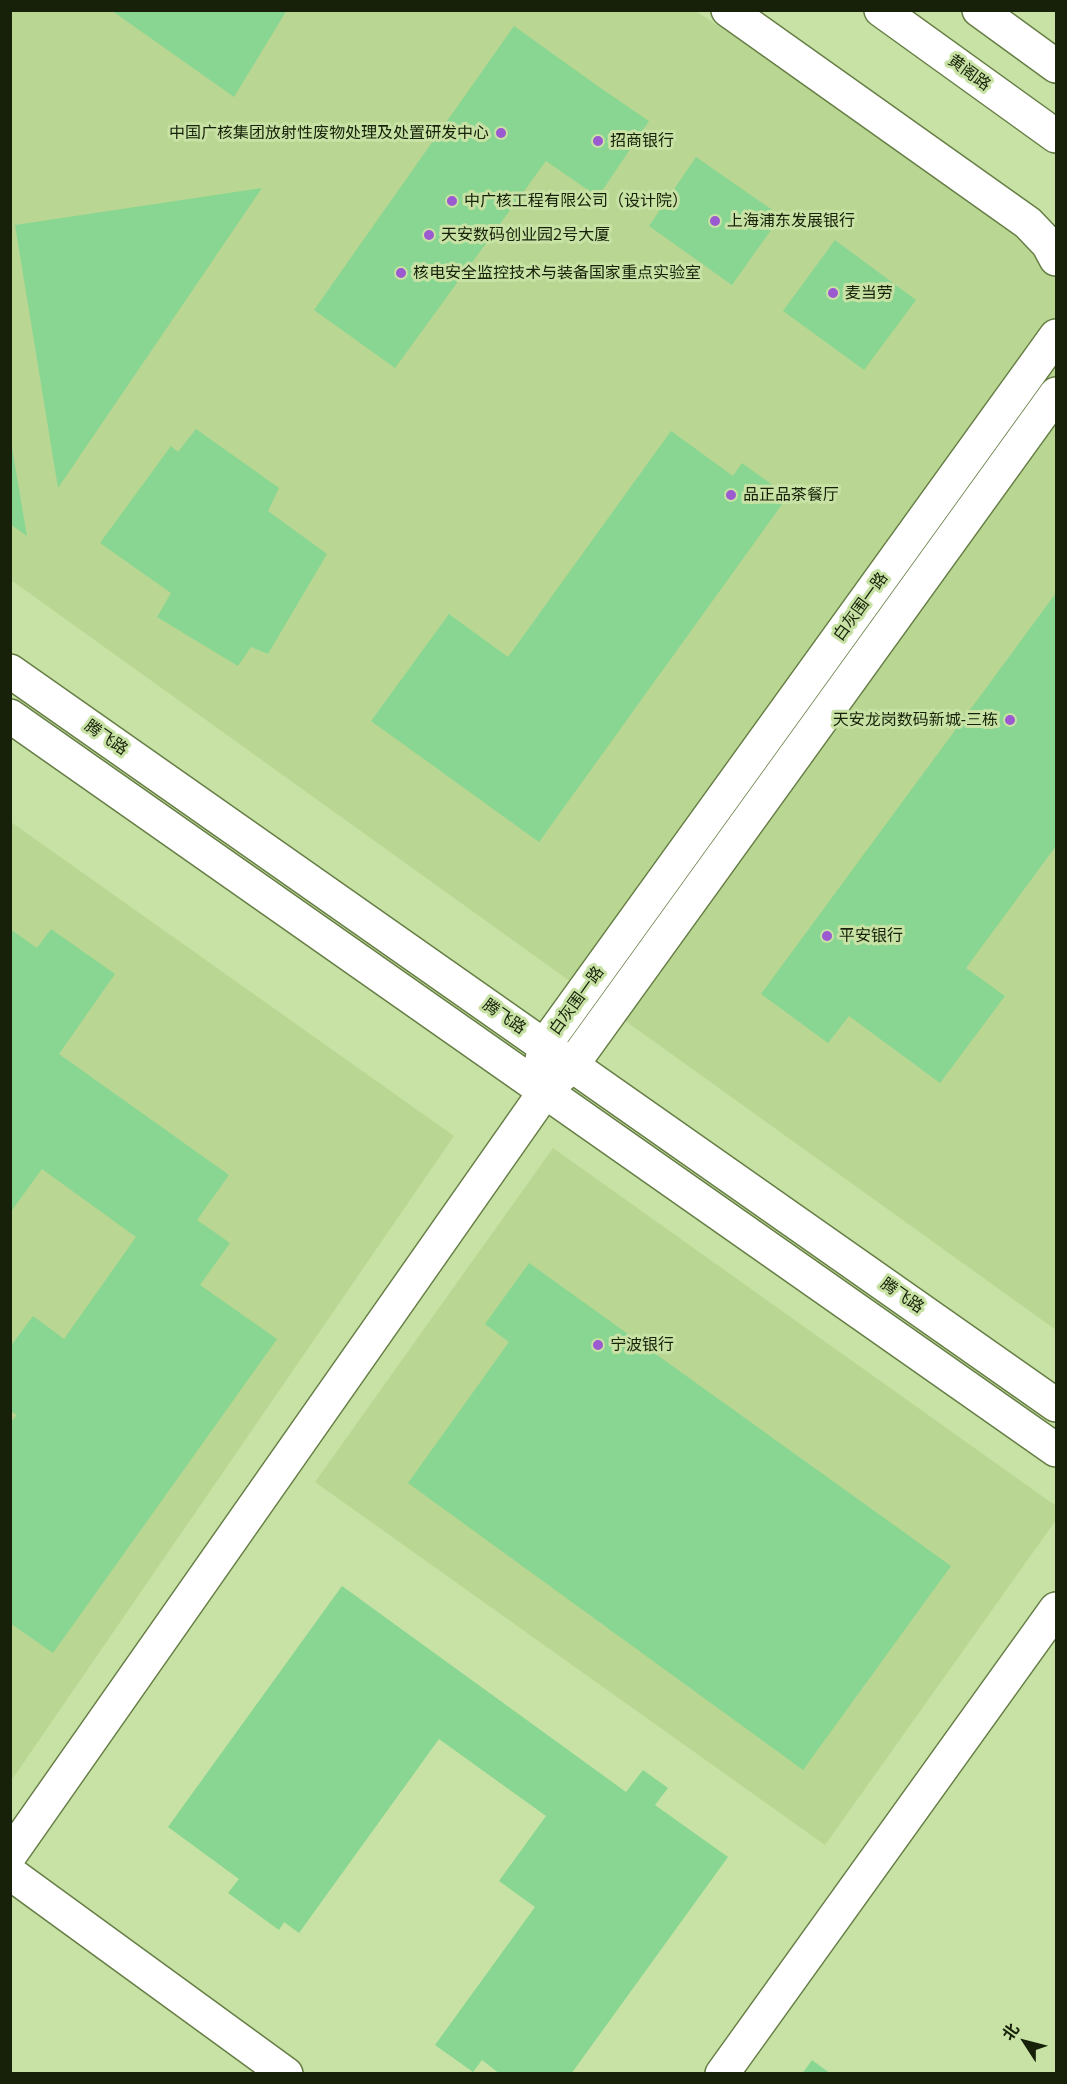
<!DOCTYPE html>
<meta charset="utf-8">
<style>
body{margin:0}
#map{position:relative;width:1067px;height:2084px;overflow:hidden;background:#c7e2a4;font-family:"Open Sans","Noto Sans SC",sans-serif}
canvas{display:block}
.frame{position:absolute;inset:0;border:12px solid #172109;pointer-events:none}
.north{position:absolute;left:995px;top:2012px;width:60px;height:60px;-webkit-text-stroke:4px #c7e2a4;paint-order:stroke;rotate:306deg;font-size:16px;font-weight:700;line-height:24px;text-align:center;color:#172109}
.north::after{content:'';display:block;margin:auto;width:21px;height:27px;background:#172109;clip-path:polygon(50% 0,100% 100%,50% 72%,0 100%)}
</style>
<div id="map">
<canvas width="1067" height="2084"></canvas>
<div class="frame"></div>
<div class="north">北</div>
</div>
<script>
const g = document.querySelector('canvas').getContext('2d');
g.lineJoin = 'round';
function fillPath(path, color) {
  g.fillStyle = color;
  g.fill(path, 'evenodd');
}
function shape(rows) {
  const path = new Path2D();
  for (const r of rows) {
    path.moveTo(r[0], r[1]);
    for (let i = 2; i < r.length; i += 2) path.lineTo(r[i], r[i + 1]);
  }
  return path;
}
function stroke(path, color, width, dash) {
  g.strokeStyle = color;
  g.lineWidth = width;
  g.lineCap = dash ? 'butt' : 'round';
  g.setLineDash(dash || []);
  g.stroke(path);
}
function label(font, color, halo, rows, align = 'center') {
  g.font = font + ' "Open Sans","Noto Sans SC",sans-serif';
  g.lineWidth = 6;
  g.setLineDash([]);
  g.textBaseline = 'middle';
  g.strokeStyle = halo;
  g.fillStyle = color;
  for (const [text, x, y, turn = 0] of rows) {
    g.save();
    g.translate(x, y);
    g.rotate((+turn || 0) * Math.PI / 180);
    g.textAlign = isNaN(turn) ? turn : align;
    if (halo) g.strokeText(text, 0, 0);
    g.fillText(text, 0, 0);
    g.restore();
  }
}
const built = shape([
 [11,11,696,11,1056,253,1056,1330,11,580],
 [11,822,454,1136,11,1781],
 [553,1148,1056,1506,1056,1520,825,1845,315,1482]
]);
const building = shape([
 [111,10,287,10,234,97],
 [514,26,599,87,649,121,598,197,546,161,395,368,314,310],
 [696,157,781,216,732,285,649,226],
 [262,188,58,488,15,225],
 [835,240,916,300,864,370,783,311],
 [196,429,279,488,268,511,327,554,268,654,251,647,238,666,157,617,171,593,100,543,171,446,178,452],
 [671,431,733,476,742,463,788,496,539,842,371,721,449,614,508,657],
 [10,448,12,448,27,536,10,524],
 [1056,593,1056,846,966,968,1005,996,940,1083,849,1016,828,1043,761,994],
 [10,929,37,948,51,929,115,974,59,1054,229,1175,197,1220,230,1243,200,1285,277,1339,53,1653,10,1623,10,1423,17,1415,10,1411,10,1347,33,1316,64,1339,136,1237,42,1169,10,1213],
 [529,1263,951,1566,803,1770,408,1483,509,1342,485,1324],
 [342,1586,626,1792,643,1770,668,1788,655,1805,728,1857,571,2074,500,2074,482,2060,473,2072,435,2045,535,1907,499,1881,546,1816,439,1739,299,1933,284,1922,279,1930,228,1893,239,1879,168,1827],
 [812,2060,831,2074,802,2074]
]);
const minor = shape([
 [728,10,1028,223,1048,244,1056,259],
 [10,671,1056,1405],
 [10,716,1056,1450],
 [541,1068,544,1046,1056,336],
 [10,1855,546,1090,572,1065,1056,394],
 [10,1873,286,2074],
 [722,2074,1056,1609]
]);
const major = shape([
 [881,10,1056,136],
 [979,10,1056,66]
]);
const markers = [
 [501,133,6,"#9b5ad0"],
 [598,141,6,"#9b5ad0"],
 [452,201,6,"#9b5ad0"],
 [715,221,6,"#9b5ad0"],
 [429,235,6,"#9b5ad0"],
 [401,273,6,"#9b5ad0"],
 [833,293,6,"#9b5ad0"],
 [731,495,6,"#9b5ad0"],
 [1010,720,6,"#9b5ad0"],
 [827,936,6,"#9b5ad0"],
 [598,1345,6,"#9b5ad0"]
];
const streetNames = [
 ["黄阁路",969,73,36],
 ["白灰围一路",861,607,-54],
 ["腾飞路",106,738,35],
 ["白灰围一路",577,1001,-54],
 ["腾飞路",504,1017,35],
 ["腾飞路",902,1296,35]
];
const poiNames = [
 ["中国广核集团放射性废物处理及处置研发中心",489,133,"right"],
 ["招商银行",610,141],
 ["中广核工程有限公司（设计院）",464,201],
 ["上海浦东发展银行",727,221],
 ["天安数码创业园2号大厦",441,235],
 ["核电安全监控技术与装备国家重点实验室",413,273],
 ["麦当劳",845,293],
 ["品正品茶餐厅",743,495],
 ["天安龙岗数码新城-三栋",998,720,"right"],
 ["平安银行",839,936],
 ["宁波银行",610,1345]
];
fillPath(built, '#b9d792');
fillPath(building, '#88d692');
stroke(minor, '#667e45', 36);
stroke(major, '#667e45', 36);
stroke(minor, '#fff', 33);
stroke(major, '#fff', 33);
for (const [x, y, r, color] of markers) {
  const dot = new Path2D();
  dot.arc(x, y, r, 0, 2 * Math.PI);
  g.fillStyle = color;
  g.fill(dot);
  stroke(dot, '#c7e2a4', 2);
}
label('16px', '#172109', '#c7e2a4', streetNames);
label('16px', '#172109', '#c7e2a4', poiNames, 'left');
</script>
